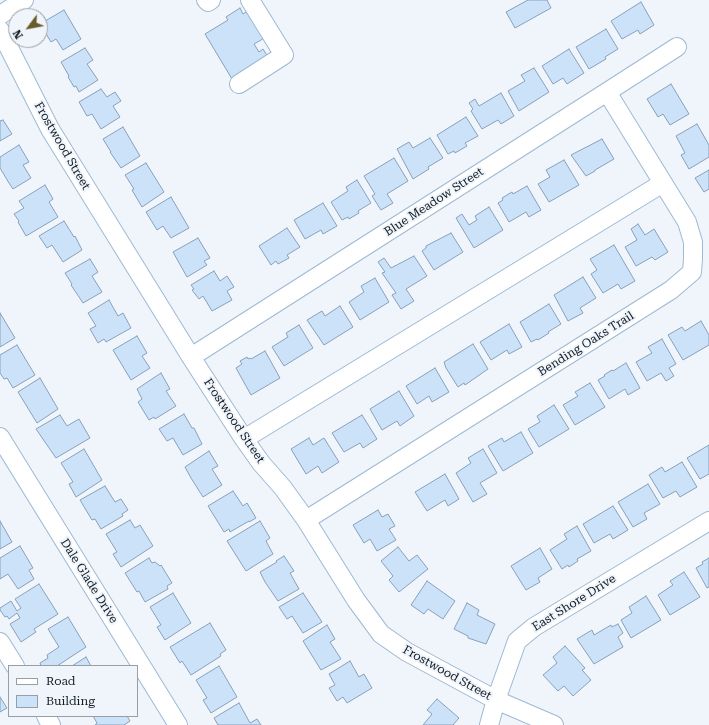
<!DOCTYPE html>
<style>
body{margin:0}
#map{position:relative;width:709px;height:725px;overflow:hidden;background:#eff5fa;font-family:"Roboto Serif",serif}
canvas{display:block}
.legend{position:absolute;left:8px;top:665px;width:130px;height:52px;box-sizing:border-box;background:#eff5fa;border:1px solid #979ea5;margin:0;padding:5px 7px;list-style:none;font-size:12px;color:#121c26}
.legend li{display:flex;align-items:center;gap:8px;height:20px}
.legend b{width:20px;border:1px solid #979ea5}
.north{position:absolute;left:8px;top:8px;width:40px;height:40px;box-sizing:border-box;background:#eff5fa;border:1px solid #979ea5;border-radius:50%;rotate:238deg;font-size:11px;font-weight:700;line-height:16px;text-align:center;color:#121c26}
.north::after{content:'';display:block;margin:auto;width:14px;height:18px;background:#675d2a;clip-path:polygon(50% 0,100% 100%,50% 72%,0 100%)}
</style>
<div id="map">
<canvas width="709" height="725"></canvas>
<ul class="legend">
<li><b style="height:5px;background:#fff"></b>Road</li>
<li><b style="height:11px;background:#cce2f9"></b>Building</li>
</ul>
<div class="north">N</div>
</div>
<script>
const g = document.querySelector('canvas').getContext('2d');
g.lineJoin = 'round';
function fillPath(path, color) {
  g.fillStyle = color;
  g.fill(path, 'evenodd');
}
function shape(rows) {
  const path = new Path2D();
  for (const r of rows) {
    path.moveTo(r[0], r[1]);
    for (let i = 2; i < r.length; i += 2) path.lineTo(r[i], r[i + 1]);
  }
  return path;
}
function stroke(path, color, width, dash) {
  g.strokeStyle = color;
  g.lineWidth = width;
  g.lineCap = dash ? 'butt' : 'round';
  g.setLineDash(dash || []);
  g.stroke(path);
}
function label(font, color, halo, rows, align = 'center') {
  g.font = font + ' "Roboto Serif",serif';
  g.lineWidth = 4;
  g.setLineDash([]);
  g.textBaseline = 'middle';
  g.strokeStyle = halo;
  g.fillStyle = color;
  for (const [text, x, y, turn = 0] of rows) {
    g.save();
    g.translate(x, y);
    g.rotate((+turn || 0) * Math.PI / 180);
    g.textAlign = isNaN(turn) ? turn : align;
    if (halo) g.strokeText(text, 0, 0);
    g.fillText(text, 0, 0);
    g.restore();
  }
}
const building = shape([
 [528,0,547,0,551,8,515,28,506,12,528,0],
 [641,2,654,25,640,34,638,30,622,39,611,21,641,2],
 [240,8,243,14,251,9,268,36,254,44,259,52,263,49,268,57,232,79,205,34,228,20,226,17,240,8],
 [64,10,81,39,63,50,56,39,51,42,40,24,64,10],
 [606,29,618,49,605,57,606,59,589,69,576,47,606,29],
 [85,48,93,60,87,64,98,80,79,92,76,86,74,87,68,77,69,76,61,62,85,48],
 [569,49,584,73,567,84,563,78,553,84,542,66,569,49],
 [534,68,549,92,519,111,508,91,525,81,521,75,534,68],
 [671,84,689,114,670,125,663,114,658,117,647,99,671,84],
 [101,89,107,97,115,92,121,101,113,106,120,117,101,129,92,114,87,116,79,102,101,89],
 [501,93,514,116,501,124,498,120,482,129,471,111,473,109,469,103,475,99,479,106,501,93],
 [466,117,478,136,465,143,467,146,455,153,454,151,448,154,437,135,466,117],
 [3,120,12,134,0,141,0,121,3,120],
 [697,124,709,145,709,157,689,169,681,155,685,153,676,136,697,124],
 [123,127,140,156,121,168,110,152,111,152,103,139,123,127],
 [430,138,443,158,428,167,429,169,413,179,397,149,409,142,413,148,430,138],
 [602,139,614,159,595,170,595,171,586,176,571,155,602,139],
 [19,145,29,162,23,165,31,178,13,189,9,183,0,168,0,157,19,145],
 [394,158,408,181,387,194,393,203,381,210,372,196,375,194,364,176,394,158],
 [564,160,579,185,549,202,538,184,550,177,546,170,564,160],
 [146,163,164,192,142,207,132,190,134,189,125,175,146,163],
 [709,170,709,189,704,192,695,178,709,170],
 [357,180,371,203,358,211,359,213,349,219,348,217,342,220,331,202,348,191,346,187,357,180],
 [45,185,53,199,49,202,58,217,26,236,18,222,19,221,14,214,24,208,19,201,45,185],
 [527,186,541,210,529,217,526,212,509,222,498,203,503,200,502,198,512,192,513,194,527,186],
 [171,197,189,228,171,238,163,226,157,230,146,212,171,197],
 [323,203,337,226,323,234,321,230,305,239,294,220,323,203],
 [489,207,503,230,474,248,456,218,462,214,469,225,477,220,475,216,489,207],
 [64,221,74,237,75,236,82,250,63,262,52,245,47,248,39,236,64,221],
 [638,224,645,235,654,229,668,252,655,260,652,257,636,266,625,247,637,240,631,229,638,224],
 [287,228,300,247,287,255,289,258,278,264,276,261,271,265,259,246,287,228],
 [451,233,463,252,434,270,422,251,426,248,426,246,451,233],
 [198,238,210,258,204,261,207,265,187,277,173,252,198,238],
 [614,245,635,281,621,289,618,284,603,293,591,274,597,270,590,259,614,245],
 [414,256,427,276,406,289,414,301,401,309,392,295,396,293,382,273,385,272,378,262,384,258,391,268,414,256],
 [90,259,98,272,92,276,102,292,83,303,71,285,72,284,65,273,90,259],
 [214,271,220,281,227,276,234,287,227,291,232,300,212,311,203,296,199,299,192,290,194,289,191,285,214,271],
 [583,277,596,298,580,308,583,313,568,321,554,295,583,277],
 [375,278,389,302,360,320,349,302,364,292,361,286,375,278],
 [109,300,118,316,123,313,131,328,106,342,104,339,98,343,90,329,96,326,88,313,109,300],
 [549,304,561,324,548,332,549,333,538,340,537,339,531,342,520,322,549,304],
 [340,306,353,327,324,345,307,320,322,311,325,316,340,306],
 [0,313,15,338,0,347,0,313],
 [701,321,709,335,709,345,683,360,668,335,682,327,685,331,701,321],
 [509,324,522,347,509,354,507,350,491,360,480,342,509,324],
 [299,325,313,348,284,366,272,347,288,337,286,333,299,325],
 [137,336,147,353,142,356,150,368,131,380,113,350,137,336],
 [662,339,676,364,669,368,674,376,666,381,661,373,647,381,636,362,652,353,648,347,662,339],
 [473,344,488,369,465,385,464,383,458,387,446,368,444,362,473,344],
 [17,345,35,375,13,388,7,378,4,379,0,373,0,355,17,345],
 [265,351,280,378,251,395,236,368,242,364,240,361,247,357,248,359,250,358,251,359,265,351],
 [626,363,640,388,628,395,625,389,609,399,598,380,605,376,604,375,612,370,613,371,626,363],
 [435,368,449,392,432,402,429,396,417,404,406,386,435,368],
 [161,373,170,389,166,391,176,406,155,419,154,417,149,420,138,402,142,399,137,389,161,373],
 [40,378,58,409,37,423,18,392,40,378],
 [590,383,605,407,575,425,563,405,578,396,575,392,590,383],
 [399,391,414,416,400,426,397,421,382,430,370,409,399,391],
 [554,405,569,429,539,447,528,429,540,422,537,416,554,405],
 [184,414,192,428,194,428,202,444,183,455,173,438,167,441,159,429,184,414],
 [60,415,67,426,79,419,90,438,56,458,36,429,60,415],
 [362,415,377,439,363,448,360,443,344,452,332,433,362,415],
 [521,432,533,453,503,471,488,446,502,438,504,442,521,432],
 [309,438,313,445,324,438,339,462,322,473,318,466,306,474,291,449,309,438],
 [709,445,709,474,700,479,687,458,709,445],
 [84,449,102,480,76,497,69,484,73,482,61,463,84,449],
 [483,449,497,473,480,483,487,494,473,502,456,473,471,463,468,458,483,449],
 [209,451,218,466,212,469,222,485,203,497,191,478,185,467,209,451],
 [682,462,697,487,680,497,676,491,663,498,649,475,662,467,665,472,682,462],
 [445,474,459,499,448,506,445,500,427,511,415,492,445,474],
 [648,484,660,504,644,513,647,519,633,527,618,502,648,484],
 [105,486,115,502,121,499,128,510,122,514,123,516,101,529,95,519,92,520,80,500,105,486],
 [233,491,243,506,247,503,256,518,249,522,249,521,230,532,229,529,224,532,208,506,233,491],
 [613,506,628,530,613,539,610,534,594,543,583,524,613,506],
 [378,510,382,517,388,514,395,526,389,529,396,540,377,551,370,539,364,543,353,525,378,510],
 [130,520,135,528,140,525,153,546,121,567,113,554,117,552,106,534,130,520],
 [0,521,12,542,0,549,0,521],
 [260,521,270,538,266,541,273,554,246,571,227,541,260,521],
 [577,526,591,551,577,559,578,561,569,567,568,565,562,569,550,550,567,539,564,534,577,526],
 [20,546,33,568,29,570,34,579,18,589,8,574,0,579,0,558,20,546],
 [398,547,409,561,417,555,428,569,399,592,389,580,393,576,381,561,398,547],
 [540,548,552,569,538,578,540,582,526,590,511,566,540,548],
 [284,556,294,571,290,573,299,589,278,601,265,582,260,572,277,562,276,561,284,556],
 [149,558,152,563,155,562,160,566,161,565,172,583,167,586,168,589,145,602,139,591,137,592,125,573,149,558],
 [709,558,709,587,707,588,696,568,703,564,702,562,709,558],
 [684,572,700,597,670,615,658,595,673,585,670,581,684,572],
 [427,581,455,601,443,619,428,609,424,614,411,605,427,581],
 [39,584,58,614,34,629,36,632,21,642,10,624,20,618,17,613,9,619,7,616,5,617,0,610,0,608,11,601,17,611,21,608,15,599,39,584],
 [173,593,191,623,165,640,157,627,161,625,150,607,173,593],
 [303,593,322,622,303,633,292,616,287,619,279,607,303,593],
 [646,596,661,620,631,638,621,620,632,613,629,607,646,596],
 [467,603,479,610,477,615,495,624,486,644,468,638,468,636,454,629,467,603],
 [68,617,86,647,57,666,53,666,52,665,51,666,41,666,40,663,48,658,47,655,59,647,48,629,68,617],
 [210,623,226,650,220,654,221,656,191,675,182,661,180,663,170,647,210,623],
 [618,624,623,633,618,637,623,647,594,664,577,639,592,630,594,635,611,625,612,627,618,624],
 [327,625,335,639,330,642,341,659,321,670,303,641,327,625],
 [565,646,585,668,582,670,591,680,573,696,564,686,558,691,543,675,557,663,553,657,565,646],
 [86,657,91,666,72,666,86,657],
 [350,661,359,677,364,674,372,688,347,703,343,697,337,701,329,688,335,685,329,674,350,661],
 [219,666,237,697,211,713,203,700,207,698,196,680,219,666],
 [0,697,7,708,0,712,0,697],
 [437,699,459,718,453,725,423,725,432,714,427,710,437,699],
 [239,703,250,723,257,719,261,725,218,725,214,718,239,703],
 [93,716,127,716,130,721,124,725,95,725,97,723,93,716]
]);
const minor = shape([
 [206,0,208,2,211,0],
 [0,15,24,0],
 [0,30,50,129,191,357,244,439,261,463,283,488,306,520,356,600,381,634,407,652,496,700,554,725],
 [239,84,284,55,250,0],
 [191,357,607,92,677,47],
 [0,437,178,725],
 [244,439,663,183],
 [306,520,671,290,692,272,693,259,693,242,687,222,607,92],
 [0,642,15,666],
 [46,716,51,725],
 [489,725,496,700,517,641,534,627,709,521]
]);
const streetNames = [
 ["Frostwood Street",62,146,60],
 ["Blue Meadow Street",434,202,-33],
 ["Bending Oaks Trail",586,344,-32],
 ["Frostwood Street",234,421,56],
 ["Dale Glade Drive",89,581,58],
 ["East Shore Drive",574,603,-32],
 ["Frostwood Street",447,673,29]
];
fillPath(building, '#cce2f9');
stroke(building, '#87a0bc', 1);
stroke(minor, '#9eb9d5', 20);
stroke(minor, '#fff', 18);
label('12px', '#121c26', '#eff5fa', streetNames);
</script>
